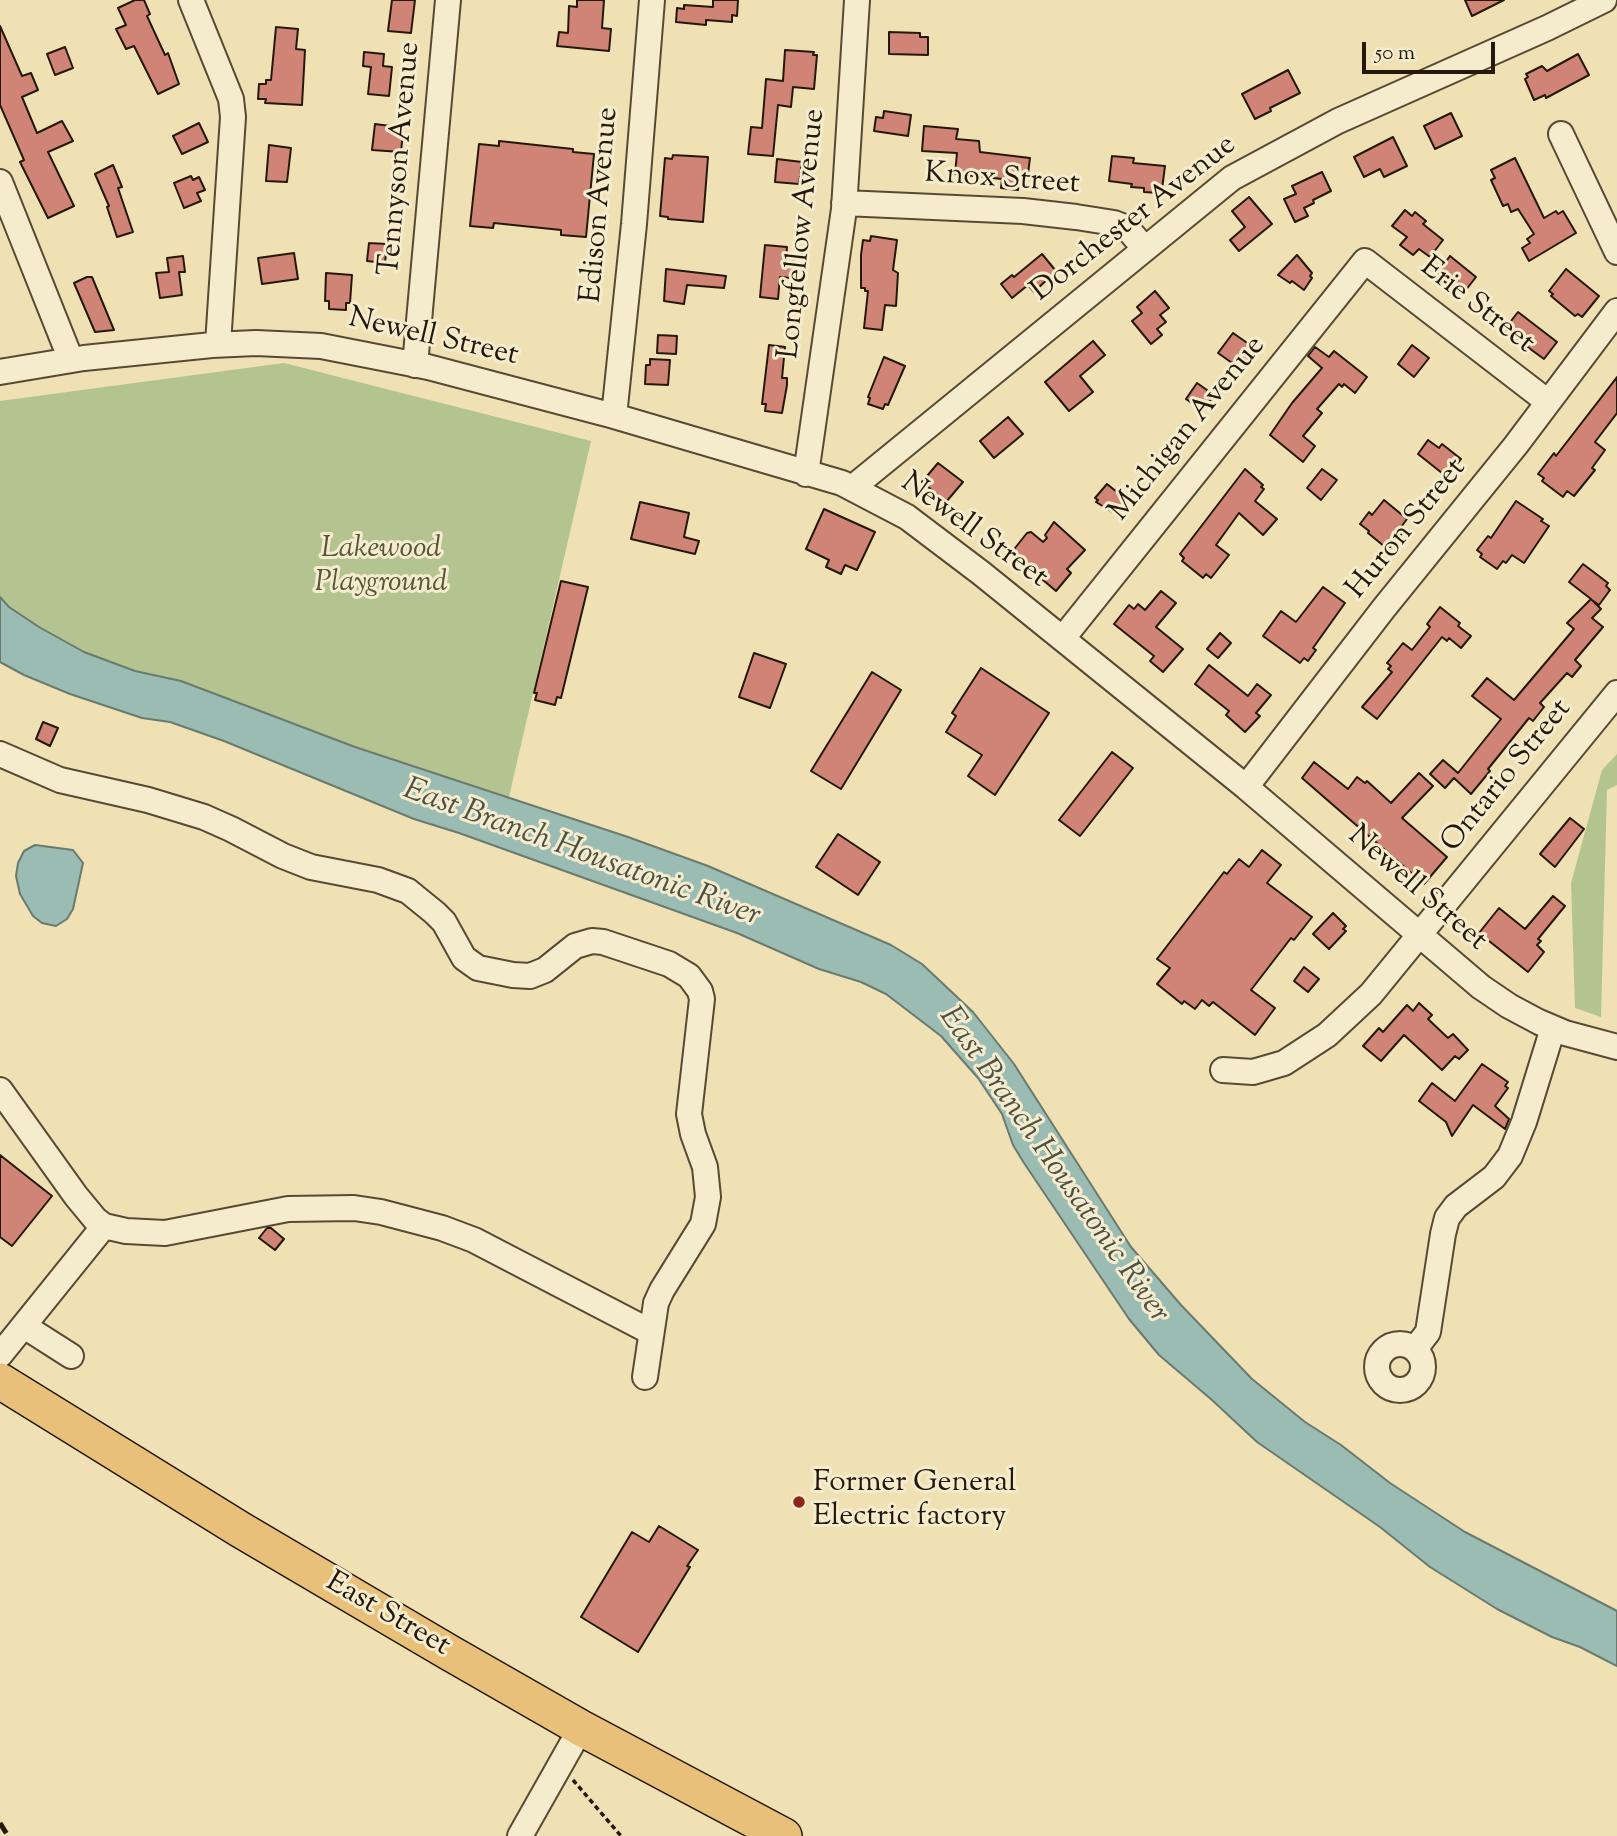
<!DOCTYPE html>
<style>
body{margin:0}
#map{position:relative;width:1617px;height:1836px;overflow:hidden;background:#efe1b3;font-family:"Sorts Mill Goudy",serif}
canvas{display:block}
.scale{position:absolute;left:1362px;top:42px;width:133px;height:32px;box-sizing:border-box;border:4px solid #24180a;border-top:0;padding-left:9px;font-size:21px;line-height:24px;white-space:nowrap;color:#24180a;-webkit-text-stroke:5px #f5ecce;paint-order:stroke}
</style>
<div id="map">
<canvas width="1617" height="1836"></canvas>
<div class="scale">50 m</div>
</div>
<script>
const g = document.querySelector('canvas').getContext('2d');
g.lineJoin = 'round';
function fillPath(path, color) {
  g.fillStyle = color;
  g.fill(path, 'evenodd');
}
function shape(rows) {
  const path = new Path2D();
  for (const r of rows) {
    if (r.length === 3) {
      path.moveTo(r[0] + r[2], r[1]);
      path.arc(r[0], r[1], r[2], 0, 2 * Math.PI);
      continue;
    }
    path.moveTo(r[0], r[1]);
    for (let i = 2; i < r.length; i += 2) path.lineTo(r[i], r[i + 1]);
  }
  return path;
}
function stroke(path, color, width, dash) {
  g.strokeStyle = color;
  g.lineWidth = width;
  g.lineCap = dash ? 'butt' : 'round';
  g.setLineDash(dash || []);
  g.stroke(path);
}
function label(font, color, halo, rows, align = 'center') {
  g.font = font + ' "Sorts Mill Goudy",serif';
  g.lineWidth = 6;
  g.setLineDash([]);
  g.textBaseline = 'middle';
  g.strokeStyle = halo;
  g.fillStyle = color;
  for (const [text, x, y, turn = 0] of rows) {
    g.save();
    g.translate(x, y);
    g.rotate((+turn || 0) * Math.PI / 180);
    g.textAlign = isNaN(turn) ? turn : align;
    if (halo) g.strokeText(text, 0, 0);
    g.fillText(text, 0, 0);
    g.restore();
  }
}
const green = shape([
 [284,363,591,441,509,797,355,747,181,681,135,671,84,652,40,627,9,607,0,597,0,401],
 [1617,754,1617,785,1607,790,1601,1017,1575,1008,1571,883,1602,770]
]);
const water = shape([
 [0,597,9,607,39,627,84,652,135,671,181,681,355,747,628,837,708,866,891,945,922,964,973,1012,1014,1064,1131,1247,1181,1305,1252,1379,1305,1422,1341,1445,1390,1483,1465,1532,1617,1611,1617,1666,1580,1647,1552,1637,1497,1609,1430,1567,1380,1527,1257,1442,1212,1400,1159,1355,1129,1319,1024,1163,1013,1145,1002,1114,978,1078,941,1036,886,994,861,982,819,969,737,933,459,833,414,819,224,741,170,722,142,718,70,694,24,675,0,662,0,597],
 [35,845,73,850,83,863,73,909,67,919,56,926,42,923,33,916,20,894,16,876,18,863,24,851,35,845]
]);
const building = shape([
 [135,0,144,0,150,14,147,16,165,55,168,53,179,84,158,94,134,46,126,49,116,29,126,25,118,8,135,0],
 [392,0,415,0,411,33,388,31,392,0],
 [577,0,604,0,602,28,611,29,609,51,557,46,559,32,568,33,569,6,577,7,577,0],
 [713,0,738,0,737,16,732,15,732,22,706,20,706,25,676,22,677,8,684,9,684,5,713,7,713,0],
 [1465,0,1504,0,1472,16,1465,0],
 [0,26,22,76,31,73,38,90,22,97,37,133,62,121,73,141,48,152,74,206,48,218,20,162,24,160,0,105,0,26],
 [276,27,298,29,296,49,305,50,302,105,265,103,266,99,258,99,259,84,266,84,266,80,271,80,276,27],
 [889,32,920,33,920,37,928,37,928,55,889,54,889,32],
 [65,47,73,68,55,75,47,54,65,47],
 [785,50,814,52,813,55,817,55,814,89,793,87,791,107,778,105,773,156,748,154,751,127,762,128,766,79,783,81,785,50],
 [364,52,384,54,383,66,392,67,389,96,368,94,371,67,363,66,364,52],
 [1578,54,1589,75,1546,98,1545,95,1534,100,1525,79,1528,77,1526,74,1542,66,1547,71,1578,54],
 [1288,70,1300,93,1270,108,1271,111,1255,119,1242,94,1288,70],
 [884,111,911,115,908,136,874,131,876,117,883,118,884,111],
 [1451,113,1462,136,1435,149,1424,126,1451,113],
 [199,123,208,142,182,154,173,136,199,123],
 [375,124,390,126,390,131,403,132,401,152,372,150,375,124],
 [924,126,958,129,956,139,979,141,980,152,1030,158,1028,174,1023,174,1022,181,1019,180,1018,190,1001,188,1002,179,955,174,957,153,922,151,924,126],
 [1393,137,1407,166,1384,177,1380,169,1364,177,1354,157,1393,137],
 [499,141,573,149,573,152,594,154,586,237,561,235,561,230,494,223,493,228,470,226,479,144,499,146,499,141],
 [269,145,291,148,287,182,266,181,269,145],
 [673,155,708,157,703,222,668,219,668,217,660,216,665,158,672,159,673,155],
 [1112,156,1134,158,1133,163,1165,166,1162,189,1159,189,1159,193,1144,192,1144,188,1131,187,1132,184,1109,181,1112,156],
 [1515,158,1544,218,1556,211,1558,214,1563,211,1576,233,1529,261,1522,248,1530,243,1527,239,1534,234,1518,209,1511,212,1508,204,1503,206,1491,180,1495,178,1491,170,1515,158],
 [777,159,802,162,799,184,775,182,777,159],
 [113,165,122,187,118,188,133,232,117,237,107,207,109,206,95,174,113,165],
 [1322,172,1331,191,1313,200,1314,203,1304,208,1308,216,1295,222,1284,199,1296,194,1292,186,1322,172],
 [191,176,193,180,199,177,205,190,197,193,201,201,184,208,174,183,191,176],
 [1249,197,1272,224,1239,251,1230,240,1245,227,1232,211,1249,197],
 [1405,210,1412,216,1415,212,1426,221,1423,224,1443,240,1430,257,1419,249,1413,255,1400,245,1407,237,1392,226,1405,210],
 [871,236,897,240,893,270,898,273,896,306,885,305,882,330,864,328,868,291,865,291,865,288,861,288,861,255,863,240,870,241,871,236],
 [369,243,387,244,385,263,367,261,369,243],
 [765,245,787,247,786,260,794,261,792,278,780,277,778,299,760,297,765,245],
 [294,253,298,279,262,284,258,258,294,253],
 [1042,254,1056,271,1034,292,1028,285,1012,298,1001,284,1012,275,1014,277,1042,254],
 [1297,255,1312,273,1310,276,1312,278,1304,290,1292,281,1290,283,1278,275,1297,255],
 [183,256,185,272,179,272,182,295,160,298,156,273,169,272,167,258,183,256],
 [1450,256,1476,277,1462,295,1436,275,1450,256],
 [666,269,726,276,724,288,687,285,684,304,664,301,666,269],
 [1566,269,1599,296,1582,317,1578,314,1575,316,1551,296,1553,294,1549,291,1566,269],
 [326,273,352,275,350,303,346,303,346,310,329,309,329,301,325,301,326,273],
 [87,277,92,277,114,330,95,332,74,283,87,277],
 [1155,291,1169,308,1160,315,1166,322,1157,329,1162,335,1151,344,1132,321,1142,313,1137,307,1155,291],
 [1518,312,1557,342,1544,359,1504,330,1518,312],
 [1233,333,1253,347,1247,355,1251,357,1242,370,1218,353,1233,333],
 [658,335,677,336,676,354,657,353,658,335],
 [1093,341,1105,355,1080,376,1093,392,1069,411,1045,382,1093,341],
 [769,345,785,347,782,378,787,378,787,385,782,413,765,411,766,404,762,404,769,345],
 [1412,345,1429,358,1414,377,1398,364,1412,345],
 [1315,347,1329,357,1334,351,1367,377,1355,393,1344,384,1342,387,1339,384,1317,409,1322,413,1303,436,1315,446,1303,462,1270,435,1292,403,1322,368,1308,356,1315,347],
 [884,357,905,366,888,405,885,404,883,409,868,404,870,398,868,397,884,357],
 [650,359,670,360,668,385,645,384,646,365,650,365,650,359],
 [1617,377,1617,413,1595,442,1605,450,1592,468,1595,470,1574,496,1567,491,1563,497,1542,481,1544,478,1538,474,1554,453,1556,456,1617,377],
 [1197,383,1214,395,1203,411,1186,399,1197,383],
 [1008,417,1023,434,994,458,980,441,1008,417],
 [1428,440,1439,448,1442,444,1461,459,1447,477,1418,454,1428,440],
 [938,463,963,482,946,502,922,482,938,463],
 [1245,469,1263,485,1261,487,1264,489,1255,501,1277,519,1263,535,1239,513,1216,545,1229,555,1211,578,1206,574,1203,578,1182,561,1184,558,1180,554,1245,469],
 [1322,469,1337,480,1321,500,1307,488,1322,469],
 [1107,484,1128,501,1117,515,1096,502,1098,500,1095,498,1107,484],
 [1384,500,1407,519,1401,527,1405,530,1390,547,1387,544,1385,547,1368,533,1369,531,1360,524,1369,512,1372,515,1384,500],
 [1516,501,1543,519,1541,521,1549,526,1524,563,1512,555,1506,563,1503,561,1497,569,1480,557,1482,554,1477,550,1488,536,1491,538,1516,501],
 [640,502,689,513,684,537,699,541,695,554,631,539,640,502],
 [824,509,875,532,857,570,845,565,841,574,826,567,829,560,806,549,824,509],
 [1054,522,1085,550,1067,569,1071,573,1056,591,1011,553,1027,533,1031,532,1043,542,1047,538,1045,535,1054,522],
 [1583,564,1608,583,1606,586,1610,590,1599,605,1592,600,1601,609,1592,618,1603,627,1575,660,1581,666,1572,677,1567,673,1540,703,1544,707,1533,721,1529,718,1488,769,1490,771,1471,794,1454,778,1445,788,1430,774,1443,760,1458,773,1501,719,1472,696,1487,678,1514,700,1574,629,1567,623,1591,599,1569,582,1583,564],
 [561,581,588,587,561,698,557,697,555,705,535,700,537,693,534,693,561,581],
 [1323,587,1345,603,1313,648,1316,650,1308,661,1304,658,1300,663,1263,636,1281,611,1296,622,1323,587],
 [1161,591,1176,603,1156,627,1183,649,1163,672,1150,661,1154,656,1114,624,1129,605,1134,609,1138,604,1145,610,1161,591],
 [1440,607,1460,623,1458,626,1471,636,1461,648,1449,638,1447,641,1442,637,1377,719,1362,707,1392,672,1388,669,1391,666,1387,663,1403,643,1412,650,1430,627,1427,624,1440,607],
 [1220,633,1231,643,1218,658,1207,649,1220,633],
 [754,653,786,664,770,708,739,697,754,653],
 [1209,665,1248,696,1257,684,1271,695,1256,713,1260,716,1245,732,1226,715,1229,711,1195,684,1209,665],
 [981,668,1049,713,995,795,968,776,982,755,946,732,956,716,952,713,981,668],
 [872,672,901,690,841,789,811,771,872,672],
 [43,722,58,728,50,746,36,739,43,722],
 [1112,752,1133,768,1080,836,1059,820,1112,752],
 [1314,762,1348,789,1357,777,1365,783,1367,781,1391,803,1419,773,1433,786,1402,818,1447,857,1424,884,1302,778,1314,762],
 [1570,818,1584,829,1555,867,1540,854,1570,818],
 [838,834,880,862,858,895,816,867,838,834],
 [1262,850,1281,865,1267,883,1312,917,1294,940,1291,938,1251,990,1275,1008,1255,1035,1213,1002,1209,1006,1202,1000,1195,1009,1184,1001,1182,1004,1157,984,1170,968,1157,959,1224,872,1227,874,1239,859,1249,867,1262,850],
 [1553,896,1565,906,1538,939,1541,941,1537,945,1544,952,1528,972,1479,933,1499,908,1525,929,1553,896],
 [1333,913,1346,926,1343,929,1346,931,1329,949,1313,934,1333,913],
 [1304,967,1319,979,1308,992,1294,981,1304,967],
 [1419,1003,1432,1015,1428,1019,1448,1038,1453,1034,1468,1050,1459,1059,1455,1056,1442,1070,1404,1035,1381,1061,1363,1046,1379,1028,1383,1032,1407,1005,1413,1011,1419,1003],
 [1482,1064,1508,1082,1505,1086,1508,1088,1495,1106,1509,1119,1505,1129,1473,1105,1452,1136,1446,1122,1419,1101,1432,1083,1455,1101,1482,1064],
 [0,1155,52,1196,12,1246,0,1237,0,1155],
 [267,1228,271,1228,284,1239,275,1250,259,1238,267,1228],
 [659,1526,698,1550,687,1566,690,1567,638,1652,581,1617,632,1532,649,1542,659,1526]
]);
const path = shape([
 [573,1780,621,1836]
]);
const minor = shape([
 [191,0,231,99,233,117,218,344],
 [1561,134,1617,252],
 [0,182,71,360],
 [844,203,1023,211,1076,217,1114,223,1127,228,1144,248],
 [415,365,448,0],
 [0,372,84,358,212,345,256,343,321,346,428,367,614,416,842,483,907,517,981,573,1246,787,1481,987,1509,1006,1539,1022,1565,1033,1617,1047],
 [614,416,634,224,652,0],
 [806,474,844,209,857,0],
 [852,488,1232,178,1338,121,1547,28,1604,0],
 [1063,638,1365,261,1548,402],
 [0,754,60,780,148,800,204,817,231,829,283,856,311,867,378,880,408,891,435,913,444,922,464,958,478,968,513,975,530,976,545,970,575,946,592,941,603,942,669,964,689,976,700,991,702,999,689,1114,693,1134,705,1167,708,1197,703,1224,662,1290,656,1303,645,1377],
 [1246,787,1384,608,1516,445,1617,311],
 [1223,1070,1253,1072,1284,1063,1327,1035,1371,994,1617,693],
 [0,1090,76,1196,95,1219,104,1226,0,1355],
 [104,1226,126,1231,165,1233,288,1209,354,1208,381,1212,442,1228,474,1240,651,1332],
 [24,1326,71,1356],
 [1400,1367,23],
 [1415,1349,1428,1332,1443,1234,1447,1218,1456,1206,1494,1177,1510,1156,1524,1122,1553,1028],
 [520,1836,581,1728]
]);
const highway = shape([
 [0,1381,241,1530,450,1653,581,1728,784,1836]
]);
const rail = shape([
 [0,1823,8,1836]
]);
const markers = [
 [799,1502,7,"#8f2418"]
];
const streetNames = [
 ["Tennyson Avenue",402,159,-85],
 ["Knox Street",1002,181,4],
 ["Edison Avenue",602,205,-85],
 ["Dorchester Avenue",1135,220,-38],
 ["Longfellow Avenue",804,234,-84],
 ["Erie Street",1476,307,38],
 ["Newell Street",433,339,13],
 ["Michigan Avenue",1189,430,-51],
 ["Huron Street",1408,530,-51],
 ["Newell Street",973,532,36],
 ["Ontario Street",1508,777,-51],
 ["Newell Street",1416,890,41],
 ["East Street",387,1616,30]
];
const parkNames = [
 ["Lakewood",381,551],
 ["Playground",381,585]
];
const poiNames = [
 ["Former General",813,1485],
 ["Electric factory",813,1519]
];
const waterNames = [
 ["East Branch Housatonic River",581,855,20],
 ["East Branch Housatonic River",1052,1166,55]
];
fillPath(green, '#b4c491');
fillPath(water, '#9abcb2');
stroke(water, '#6b7a6f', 2);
fillPath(building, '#d08476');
stroke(building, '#24180a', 2);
stroke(minor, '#574a34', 28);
stroke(highway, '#24180a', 38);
stroke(path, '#24180a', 3.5, [5, 3.5]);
stroke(minor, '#f5ecce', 24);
stroke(highway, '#e8c07a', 35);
stroke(rail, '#24180a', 5, [12, 12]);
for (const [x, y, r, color] of markers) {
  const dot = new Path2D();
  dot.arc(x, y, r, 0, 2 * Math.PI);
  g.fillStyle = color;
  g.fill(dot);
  stroke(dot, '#f5ecce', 2.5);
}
label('30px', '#24180a', '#f5ecce', streetNames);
label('italic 30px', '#565439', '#f5ecce', parkNames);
label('30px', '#24180a', '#f5ecce', poiNames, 'left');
label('italic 32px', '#4d5145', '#f5ecce', waterNames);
</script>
